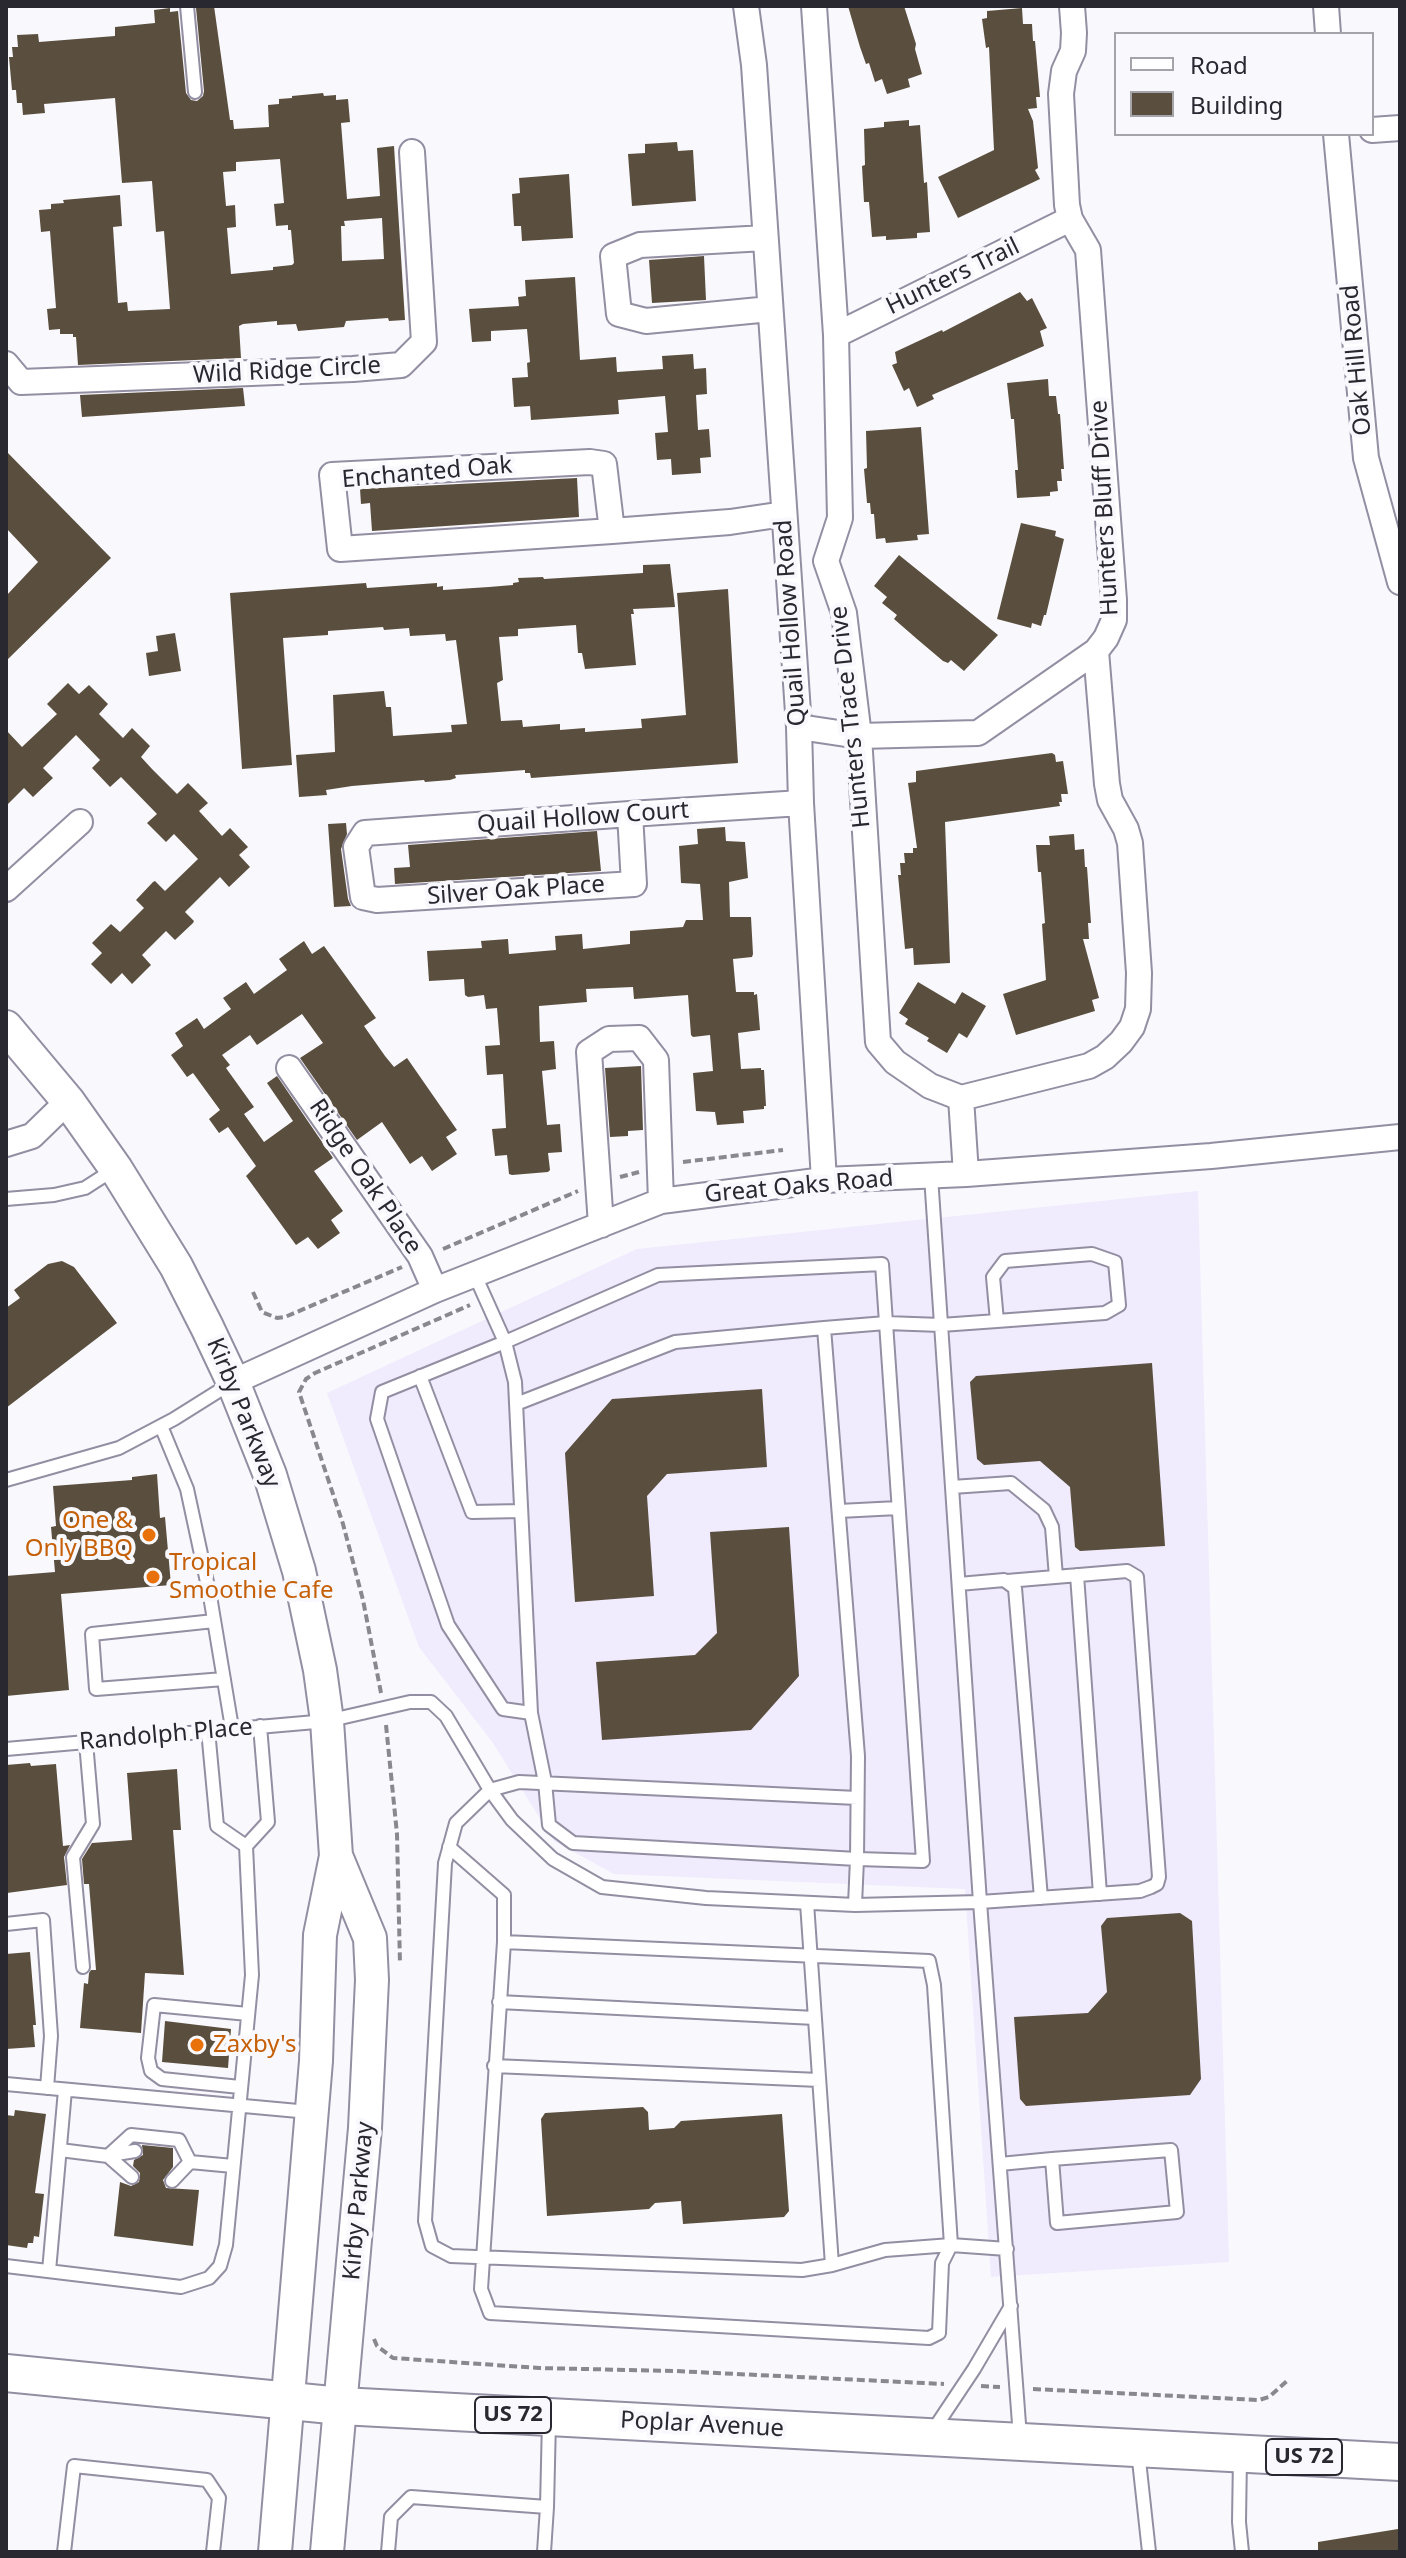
<!DOCTYPE html>
<style>
body{margin:0}
#map{position:relative;width:1406px;height:2558px;overflow:hidden;background:#f9f8fd;font-family:"Noto Sans",sans-serif}
canvas{display:block}
.frame{position:absolute;inset:0;border:8px solid #292730;pointer-events:none}
.legend{position:absolute;left:1114px;top:32px;width:260px;height:104px;box-sizing:border-box;background:#f9f8fd;border:2px solid #a6a4ab;margin:0;padding:10px 14px;list-style:none;font-size:24px;color:#292730}
.legend li{display:flex;align-items:center;gap:16px;height:40px}
.legend b{width:40px;border:2px solid #a6a4ab}
</style>
<div id="map">
<canvas width="1406" height="2558"></canvas>
<div class="frame"></div>
<ul class="legend">
<li><b style="height:10px;background:#fff"></b>Road</li>
<li><b style="height:22px;background:#5a4f3e"></b>Building</li>
</ul>
</div>
<script>
const g = document.querySelector('canvas').getContext('2d');
g.lineJoin = 'round';
function fillPath(path, color) {
  g.fillStyle = color;
  g.fill(path, 'evenodd');
}
function shape(rows) {
  const path = new Path2D();
  for (const r of rows) {
    path.moveTo(r[0], r[1]);
    for (let i = 2; i < r.length; i += 2) path.lineTo(r[i], r[i + 1]);
  }
  return path;
}
function stroke(path, color, width, dash) {
  g.strokeStyle = color;
  g.lineWidth = width;
  g.lineCap = dash ? 'butt' : 'round';
  g.setLineDash(dash || []);
  g.stroke(path);
}
function label(font, color, halo, rows, align = 'center') {
  g.font = font + ' "Noto Sans",sans-serif';
  g.lineWidth = 8;
  g.setLineDash([]);
  g.textBaseline = 'middle';
  g.strokeStyle = halo;
  g.fillStyle = color;
  for (const [text, x, y, turn = 0] of rows) {
    g.save();
    g.translate(x, y);
    g.rotate((+turn || 0) * Math.PI / 180);
    g.textAlign = isNaN(turn) ? turn : align;
    if (halo) g.strokeText(text, 0, 0);
    g.fillText(text, 0, 0);
    g.restore();
  }
}
const built = shape([
 [1198,1191,1229,2262,991,2277,965,1889,614,1874,554,1841,493,1743,419,1647,327,1393,637,1249]
]);
const building = shape([
 [214,6,230,120,233,120,234,129,269,127,268,105,279,104,279,99,292,98,292,96,323,93,324,96,336,95,336,100,348,99,350,122,341,123,347,199,380,196,377,148,394,146,405,320,389,321,388,318,346,321,344,327,298,331,296,324,277,325,277,321,243,324,239,326,241,358,78,365,76,337,73,337,73,334,60,334,60,329,49,330,47,309,56,308,50,231,41,232,39,210,51,209,51,204,64,203,63,200,120,195,122,226,113,227,118,303,127,302,128,311,170,309,164,231,156,232,152,181,122,183,115,98,44,104,45,113,23,115,22,103,17,103,16,90,12,90,9,57,13,57,12,47,18,47,17,35,38,34,39,42,115,36,115,27,155,23,154,10,170,8,170,12,178,11,186,93,191,100,197,101,203,96,204,91,196,8],
 [280,159,284,203,274,204,276,226,288,225,288,230,291,230,294,263,292,265,273,267,273,270,231,274,227,228,236,227,235,205,226,206,223,172,236,171,236,162],
 [382,218,384,259,342,261,341,226,345,226,344,221],
 [848,6,904,6,916,44,915,49,922,74,908,79,910,87,887,94,882,79,875,82,869,63,866,64,860,47],
 [1022,8,1023,24,1032,24,1033,41,1035,41,1040,97,1036,97,1037,108,1028,109,1033,121,1038,168,1035,170,1040,179,958,218,938,177,994,150,989,47,986,48,982,19,987,18,987,11],
 [909,120,909,126,920,125,924,183,927,182,930,232,917,233,917,238,886,240,886,236,872,237,869,202,864,202,862,166,865,165,864,129,884,127,884,122],
 [677,142,678,151,693,150,696,201,632,206,628,154,645,153,645,144],
 [569,174,573,238,522,241,521,226,514,226,512,194,520,193,519,178],
 [704,256,706,300,652,303,649,260],
 [575,277,580,360,616,357,617,372,663,369,662,356,693,354,694,369,706,368,707,394,696,395,698,430,709,429,711,457,700,458,701,473,672,475,671,459,657,460,655,433,668,432,665,396,618,400,619,414,531,420,530,406,514,407,512,378,528,377,527,363,530,362,527,329,491,331,491,341,472,342,469,309,519,306,518,297,526,296,525,280],
 [1020,292,1027,301,1032,298,1047,328,1040,331,1044,346,932,395,934,399,917,407,909,388,904,391,892,365,897,363,895,352,942,330,943,332],
 [1048,379,1049,396,1056,396,1058,414,1060,414,1064,469,1061,469,1062,481,1057,481,1058,491,1050,492,1050,496,1017,498,1015,470,1018,470,1014,419,1011,419,1007,383],
 [243,388,245,406,82,417,80,395],
 [921,427,929,534,917,535,918,540,886,543,885,538,876,539,874,514,871,514,870,503,867,503,864,469,867,468,866,431],
 [6,451,111,558,6,661,6,596,38,562,6,528],
 [577,478,579,517,372,531,370,503,361,504,360,489],
 [1021,523,1056,531,1055,536,1064,539,1046,615,1044,615,1041,626,1032,623,1031,628,997,619],
 [899,555,998,635,964,671,951,660,948,663,943,661,917,639,894,619,897,615,882,603,887,597,874,586],
 [670,564,675,607,633,609,634,614,631,614,636,665,585,669,582,653,578,653,576,625,518,629,518,636,499,637,503,680,497,683,501,721,522,720,523,727,560,724,560,730,585,728,585,732,642,728,641,719,686,715,677,593,728,589,738,763,531,778,530,773,525,773,525,770,485,773,455,775,456,778,450,780,425,782,424,780,352,786,326,790,327,795,299,797,296,755,335,752,333,695,384,691,386,707,391,707,393,736,452,732,451,725,467,724,456,640,446,641,445,634,410,636,409,628,384,630,383,627,328,631,328,635,283,638,292,765,242,769,230,593,366,583,367,588,437,583,437,587,443,586,443,590,489,587,513,585,513,583,519,582,518,578,543,577,544,579,643,573,643,565],
 [175,633,181,671,149,676,146,653,158,651,156,636],
 [68,683,79,694,89,685,108,704,99,714,123,738,132,728,150,746,141,757,152,769,177,794,188,783,208,803,199,811,222,836,230,828,248,847,239,855,250,867,229,887,220,877,185,912,194,921,193,923,175,940,166,931,142,955,151,965,132,984,122,973,111,984,91,964,102,953,92,943,111,924,120,932,144,908,136,900,153,882,155,881,165,891,198,859,174,834,166,842,147,823,157,814,121,777,110,787,92,768,100,760,76,735,43,768,53,778,33,797,24,788,6,806,6,730,22,747,57,714,47,704],
 [1052,753,1055,755,1056,762,1063,761,1068,794,1061,794,1062,802,1059,802,1060,806,945,822,950,963,914,965,913,948,905,949,898,875,901,875,900,863,905,863,904,853,913,853,913,848,917,848,908,783,916,782,916,771],
 [346,823,347,834,341,849,348,899,351,906,334,907,328,824],
 [725,827,726,841,745,842,748,878,729,882,730,917,751,917,753,954,752,957,733,959,736,992,754,992,754,995,757,994,760,1030,738,1033,741,1069,761,1068,761,1070,764,1070,766,1106,764,1106,764,1109,743,1111,744,1123,717,1125,715,1112,696,1111,693,1073,713,1071,710,1035,693,1037,691,1035,688,995,634,999,633,987,586,989,587,1002,539,1006,540,1042,554,1041,556,1069,542,1071,547,1125,560,1124,562,1152,548,1153,550,1170,548,1172,512,1175,509,1174,507,1155,495,1156,492,1129,506,1128,503,1074,487,1075,485,1046,500,1045,497,1008,486,1009,484,995,468,997,465,995,464,979,429,981,427,951,482,948,481,941,508,939,509,954,556,950,555,936,582,934,583,949,630,944,630,931,683,927,686,920,703,920,700,884,681,883,679,846,698,844,697,829],
 [597,831,601,871,395,884,394,868,410,867,408,845],
 [1074,834,1075,850,1084,849,1085,867,1087,867,1091,923,1088,923,1089,939,1083,939,1099,998,1092,1000,1095,1011,1016,1035,1003,994,1046,980,1042,924,1045,923,1041,872,1038,872,1036,845,1050,845,1049,836],
 [304,941,312,954,324,946,376,1018,364,1026,385,1056,394,1067,407,1058,457,1130,446,1137,457,1154,432,1171,422,1156,410,1164,382,1122,357,1140,300,1058,323,1043,302,1014,257,1045,250,1035,222,1055,230,1065,226,1068,254,1107,244,1114,264,1142,293,1121,267,1083,277,1076,333,1158,314,1171,343,1211,331,1220,340,1233,318,1249,308,1237,296,1245,246,1176,256,1166,228,1127,219,1133,209,1119,220,1110,193,1073,187,1077,171,1055,183,1046,175,1033,197,1018,204,1029,231,1009,223,998,246,982,254,994,287,970,279,959],
 [918,982,955,1004,962,992,986,1006,967,1038,959,1033,947,1053,927,1041,929,1038,905,1024,908,1019,899,1013],
 [641,1066,643,1130,628,1131,628,1136,610,1137,605,1068],
 [62,1261,74,1267,117,1323,6,1408,6,1308,20,1298,14,1290,48,1264],
 [1152,1363,1165,1546,1080,1551,1075,1547,1070,1487,1040,1461,984,1465,977,1459,970,1382,976,1376],
 [762,1389,767,1467,667,1474,647,1496,654,1596,575,1602,565,1453,612,1399],
 [157,1474,160,1518,165,1517,171,1585,61,1594,69,1690,6,1696,6,1576,55,1572,51,1527,56,1526,53,1486,132,1480,132,1477],
 [789,1527,799,1676,751,1730,602,1740,596,1662,695,1655,717,1633,710,1532],
 [30,1763,31,1766,56,1764,63,1846,70,1845,64,1857,67,1885,7,1893,6,1765],
 [177,1769,181,1830,173,1830,184,1975,145,1973,141,2033,80,2028,84,1983,88,1984,89,1973,91,1970,96,1970,89,1884,84,1884,82,1859,92,1843,132,1840,127,1773],
 [1180,1913,1192,1921,1201,2079,1190,2095,1026,2106,1020,2099,1014,2017,1088,2013,1107,1992,1101,1926,1107,1918],
 [30,1952,36,2025,33,2025,35,2047,6,2049,6,1954],
 [165,2021,231,2029,228,2068,162,2062],
 [643,2107,648,2112,649,2130,674,2128,681,2121,782,2114,789,2211,784,2217,683,2224,681,2201,655,2203,649,2209,547,2216,541,2119,545,2113],
 [15,2110,46,2114,35,2193,44,2194,39,2237,34,2236,33,2243,28,2243,27,2248,6,2245,6,2115,14,2116],
 [142,2145,173,2148,173,2167,163,2180,166,2188,199,2190,193,2246,114,2236,120,2182,131,2186,139,2182,140,2173,133,2166,134,2160,143,2155],
 [1398,2529,1400,2552,1318,2552,1318,2542]
]);
const path = shape([
 [683,1162,783,1150],
 [620,1177,639,1172],
 [443,1249,578,1191],
 [253,1292,262,1312,277,1318,285,1317,402,1267],
 [381,1693,363,1600,343,1524,299,1392,306,1379,315,1373,470,1305],
 [386,1725,397,1834,400,1964],
 [374,2339,377,2346,393,2358,539,2368,675,2371,944,2384],
 [981,2386,1000,2387],
 [1033,2389,1259,2400,1269,2397,1287,2381]
]);
const lane = shape([
 [187,6,195,92],
 [931,1176,980,1902,1020,2437],
 [6,1199,54,1195,85,1188,113,1170],
 [474,1273,505,1342,515,1382,531,1713],
 [420,1376,472,1512,521,1511],
 [516,1404,675,1342,824,1328],
 [161,1426,187,1489,210,1596,232,1728],
 [6,1480,119,1448,174,1419,233,1382],
 [952,1487,1011,1483,1044,1510,1052,1527,1056,1577],
 [839,1511,898,1508],
 [1077,1575,1100,1894],
 [959,1584,1004,1580,1015,1588,1041,1898],
 [214,1621,92,1634,96,1689,224,1679],
 [6,1749,327,1721,410,1702,431,1702,446,1716,490,1790,512,1820,553,1859,602,1887,706,1898,855,1905,980,1902,1140,1891,1151,1887,1157,1884,1159,1877,1137,1577,1127,1571,1007,1581],
 [857,1798,519,1782,490,1790,456,1823,445,1863,425,2221,432,2246,451,2256,802,2270,832,2265,885,2250,951,2245,1007,2249],
 [246,1846,268,1822,260,1726],
 [449,1847,504,1895,504,1942,929,1961,934,1985,951,2245,942,2263,939,2333,929,2338,490,2313,481,2289,504,1942],
 [807,1903,832,2265],
 [855,1905,857,1859,858,1756,824,1328,886,1323,882,1264,658,1275,505,1342,382,1392,377,1419,448,1625,503,1709,531,1713,545,1782,549,1825,573,1843,857,1859,923,1861,886,1323,941,1325,997,1321,1105,1313,1119,1305,1115,1262,1092,1254,1005,1261,993,1277,997,1321],
 [6,1924,43,1920,51,2036,47,2088],
 [83,1967,73,1857,93,1824,86,1742],
 [499,2002,815,2018],
 [494,2066,819,2080],
 [6,2084,309,2112],
 [240,2087,162,2079,151,2071,148,2058,154,2005,248,2014],
 [60,2150,108,2156,131,2135,179,2140,190,2162,233,2166],
 [110,2155,135,2151],
 [108,2156,132,2177],
 [1000,2164,1052,2159,1171,2150,1177,2212,1057,2223,1052,2159],
 [172,2181,190,2162],
 [6,2266,181,2287,209,2278,220,2266,226,2245,252,1975,246,1846,217,1826,208,1730],
 [49,2271,65,2090],
 [932,2432,974,2369,1011,2306],
 [1138,2451,1149,2552],
 [1240,2456,1239,2522,1242,2552],
 [64,2552,74,2466,207,2480,219,2498,213,2552],
 [388,2552,391,2517,411,2497,547,2507,549,2420],
 [544,2552,547,2507]
]);
const street = shape([
 [746,6,754,65,799,727,801,803,824,1180],
 [814,6,836,335,840,518,826,561,844,613,859,736,878,1042,895,1062,930,1086,961,1098],
 [1326,6,1328,34],
 [1372,130,1400,128],
 [1336,134,1366,458,1400,582],
 [765,238,640,245,613,256,619,314,646,321,770,309],
 [836,335,1070,219],
 [6,364,21,382,353,369,401,365,424,342,412,152],
 [612,531,604,464,590,462,332,475,340,549,612,531,730,522,784,514],
 [799,727,859,736,978,733,1096,651],
 [630,814,634,884,377,900,363,897,356,847,365,833,630,814,801,803],
 [6,889,80,822],
 [289,1068,420,1256,435,1290],
 [961,1098,1089,1066,1105,1057,1121,1042,1132,1027,1138,1009,1139,973,1130,843,1126,829,1110,800,1107,784,1096,651,1106,638,1114,620,1114,600,1088,250,1070,219,1067,205,1061,94,1064,71,1073,51,1074,33,1072,6],
 [961,1098,966,1174],
 [6,1144,32,1136,68,1101],
 [601,1225,589,1052,609,1039,639,1038,656,1060,661,1201],
 [233,1382,435,1290,661,1201,824,1180,966,1174,1211,1156,1400,1137]
]);
const secondary = shape([
 [6,1027,68,1101,116,1169,176,1266,207,1327,233,1382,270,1475,299,1571,320,1670,327,1721,336,1856,320,1935,316,2061,275,2552],
 [327,2552,365,2128,372,1980,370,1938,336,1856]
]);
const primary = shape([
 [6,2373,341,2406,1400,2462]
]);
const markers = [
 [149,1535,8,"#e8710a"],
 [153,1577,8,"#e8710a"],
 [197,2045,8,"#e8710a"]
];
const shields = [
 [513,2415,76],
 [1304,2457,76]
];
const shieldNames = [
 ["US 72",513,2415],
 ["US 72",1304,2457]
];
const streetNames = [
 ["Hunters Trail",953,277,-26],
 ["Oak Hill Road",1357,360,-95],
 ["Wild Ridge Circle",287,371,-3],
 ["Enchanted Oak",427,473,-5],
 ["Hunters Bluff Drive",1105,508,-93],
 ["Quail Hollow Road",791,623,-94],
 ["Hunters Trace Drive",851,717,-96],
 ["Quail Hollow Court",583,818,-4],
 ["Silver Oak Place",516,891,-4],
 ["Ridge Oak Place",365,1177,56],
 ["Great Oaks Road",799,1187,-5],
 ["Kirby Parkway",243,1413,68],
 ["Randolph Place",166,1735,-5],
 ["Kirby Parkway",359,2201,-85],
 ["Poplar Avenue",702,2425,3]
];
const foodNames = [
 ["One &",133,1521,"right"],
 ["Only BBQ",133,1549,"right"],
 ["Tropical",169,1563],
 ["Smoothie Cafe",169,1591],
 ["Zaxby's",213,2045]
];
fillPath(built, '#f0ebfd');
fillPath(building, '#5a4f3e');
stroke(lane, '#938ea2', 16);
stroke(street, '#938ea2', 28);
stroke(secondary, '#938ea2', 36);
stroke(primary, '#938ea2', 40);
stroke(path, '#8a888f', 4, [8, 4]);
stroke(lane, '#fff', 12);
stroke(street, '#fff', 24);
stroke(secondary, '#fff', 32);
stroke(primary, '#fff', 36);
for (const [x, y, r, color] of markers) {
  const dot = new Path2D();
  dot.arc(x, y, r, 0, 2 * Math.PI);
  g.fillStyle = color;
  g.fill(dot);
  stroke(dot, '#f9f8fd', 3);
}
for (const [x, y, w] of shields) {
  const box = new Path2D();
  box.roundRect(x - w / 2, y - 18, w, 36, 6);
  g.fillStyle = '#f9f8fd';
  g.fill(box);
  stroke(box, '#292730', 2);
}
label('bold 22px', '#292730', null, shieldNames);
label('24px', '#292730', '#f9f8fd', streetNames);
label('24px', '#c56008', '#f9f8fd', foodNames, 'left');
</script>
